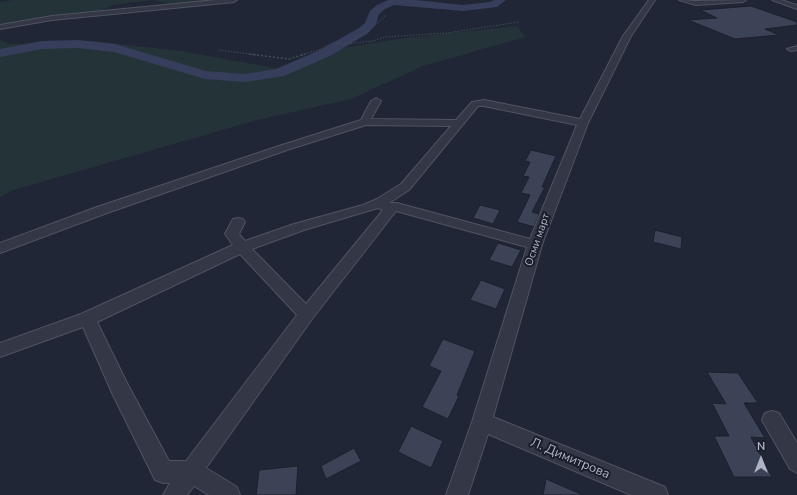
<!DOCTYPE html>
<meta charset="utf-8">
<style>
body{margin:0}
#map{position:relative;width:797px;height:495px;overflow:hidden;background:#212636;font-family:"Nunito Sans",sans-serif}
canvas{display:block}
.north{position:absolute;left:741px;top:439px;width:40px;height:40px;-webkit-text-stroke:3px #1a1e2b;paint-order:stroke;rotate:0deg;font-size:11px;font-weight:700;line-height:16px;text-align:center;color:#afb3c3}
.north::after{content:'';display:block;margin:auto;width:14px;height:18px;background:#afb3c3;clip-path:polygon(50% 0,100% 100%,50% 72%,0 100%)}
</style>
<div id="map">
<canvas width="797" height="495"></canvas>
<div class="north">N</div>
</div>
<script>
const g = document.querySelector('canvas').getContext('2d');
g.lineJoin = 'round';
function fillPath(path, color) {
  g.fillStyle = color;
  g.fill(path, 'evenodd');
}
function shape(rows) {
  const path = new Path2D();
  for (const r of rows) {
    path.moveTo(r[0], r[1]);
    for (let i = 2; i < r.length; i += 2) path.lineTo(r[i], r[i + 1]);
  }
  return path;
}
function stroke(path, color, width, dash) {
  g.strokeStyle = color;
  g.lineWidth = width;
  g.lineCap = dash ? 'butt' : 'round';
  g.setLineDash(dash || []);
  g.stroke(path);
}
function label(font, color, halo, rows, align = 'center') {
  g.font = font + ' "Nunito Sans",sans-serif';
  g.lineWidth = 4;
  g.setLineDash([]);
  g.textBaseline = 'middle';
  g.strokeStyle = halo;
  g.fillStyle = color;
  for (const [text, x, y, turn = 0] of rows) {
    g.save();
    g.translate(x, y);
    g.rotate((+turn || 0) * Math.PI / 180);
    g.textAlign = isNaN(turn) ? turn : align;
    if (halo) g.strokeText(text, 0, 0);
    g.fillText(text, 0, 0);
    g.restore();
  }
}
const green = shape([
 [13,0,234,0,178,5,152,0,113,5,96,13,0,27,0,2],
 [517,26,525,37,423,66,351,99,257,120,13,190,0,197,0,39,9,44,91,41,181,51,285,70,336,49,405,38]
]);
const river = shape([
 [388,0,416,0,463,5,490,2,494,0,506,0,497,7,463,11,394,5,385,9,379,14,376,24,367,34,330,56,284,76,245,82,205,79,114,52,78,48,42,49,0,57,0,49,42,41,78,40,115,44,206,71,245,74,276,69,320,50,359,28,365,23,370,11,377,5,388,0]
]);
const building = shape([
 [751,6,797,22,797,25,765,29,779,35,735,39,688,20,717,18,700,10,751,6],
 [531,150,556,156,542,187,545,187,532,212,539,214,534,227,517,222,530,195,521,193,529,177,523,176,530,162,525,161,531,150],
 [480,205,500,210,493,224,473,218,480,205],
 [655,230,682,237,681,249,653,242,655,230],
 [498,243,521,250,512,267,489,260,498,243],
 [481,280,505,289,496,309,470,300,481,280],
 [443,339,475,351,457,395,459,396,448,419,422,407,441,371,429,366,443,339],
 [707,372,738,373,758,403,744,403,765,438,751,437,772,477,734,477,714,436,729,436,712,403,726,404,707,372],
 [411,426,443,441,431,468,398,452,411,426],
 [354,448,361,461,326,479,321,466,354,448],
 [298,466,296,495,256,495,259,470,298,466],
 [546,479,583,495,543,495,546,479]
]);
const pathFar1 = shape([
 [348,43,371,29,386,15],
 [219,50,257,55],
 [302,55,321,49,332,43,346,44,373,41,385,37,447,33,519,22]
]);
const path = shape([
 [249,54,289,59,305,54]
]);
const minor = shape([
 [216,0,237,0,234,2,52,20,0,29,0,25,52,16,216,0],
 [649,0,655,0,631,36,588,123,542,245,493,417,665,487,668,495,631,495,488,434,468,495,446,495,472,422,527,247,396,211,312,319,206,468,237,487,240,495,209,495,194,486,187,495,163,495,170,483,163,483,155,480,113,395,83,327,0,357,0,343,81,314,233,245,225,234,233,219,238,218,243,219,245,222,239,234,245,241,294,224,363,205,377,199,401,184,451,126,366,125,287,150,107,213,0,253,0,243,97,207,279,146,361,120,371,101,376,98,381,101,371,119,456,120,472,102,484,100,580,119,623,36,649,0],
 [478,106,484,106,577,125,530,239,397,203,389,203,409,190,478,106],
 [378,208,383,210,306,304,252,249,304,230,378,208],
 [240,254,297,315,186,461,169,461,127,383,97,322,240,254],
 [679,0,696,1,746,0,743,2,696,5,679,0],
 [772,0,781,0,797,5,797,9,772,0],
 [797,46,797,50,791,51,787,49,797,46],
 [772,411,779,413,797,443,797,473,790,469,762,420,765,413,772,411]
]);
const streetNames = [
 ["Осми март",538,240,-71]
];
const nearStreetnames = [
 ["Л. Димитрова",570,459,23]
];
fillPath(green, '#243338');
fillPath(river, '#363e5c');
fillPath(building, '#3d4356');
stroke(building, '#1c202d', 1);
stroke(minor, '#4f5361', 2);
stroke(pathFar1, '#404e54', 1, [1.5, 1.5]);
stroke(path, '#404e54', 1.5, [2, 2]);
fillPath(minor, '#343846');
label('11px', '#afb3c3', '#1a1e2b', streetNames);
label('13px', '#afb3c3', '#1a1e2b', nearStreetnames);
</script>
